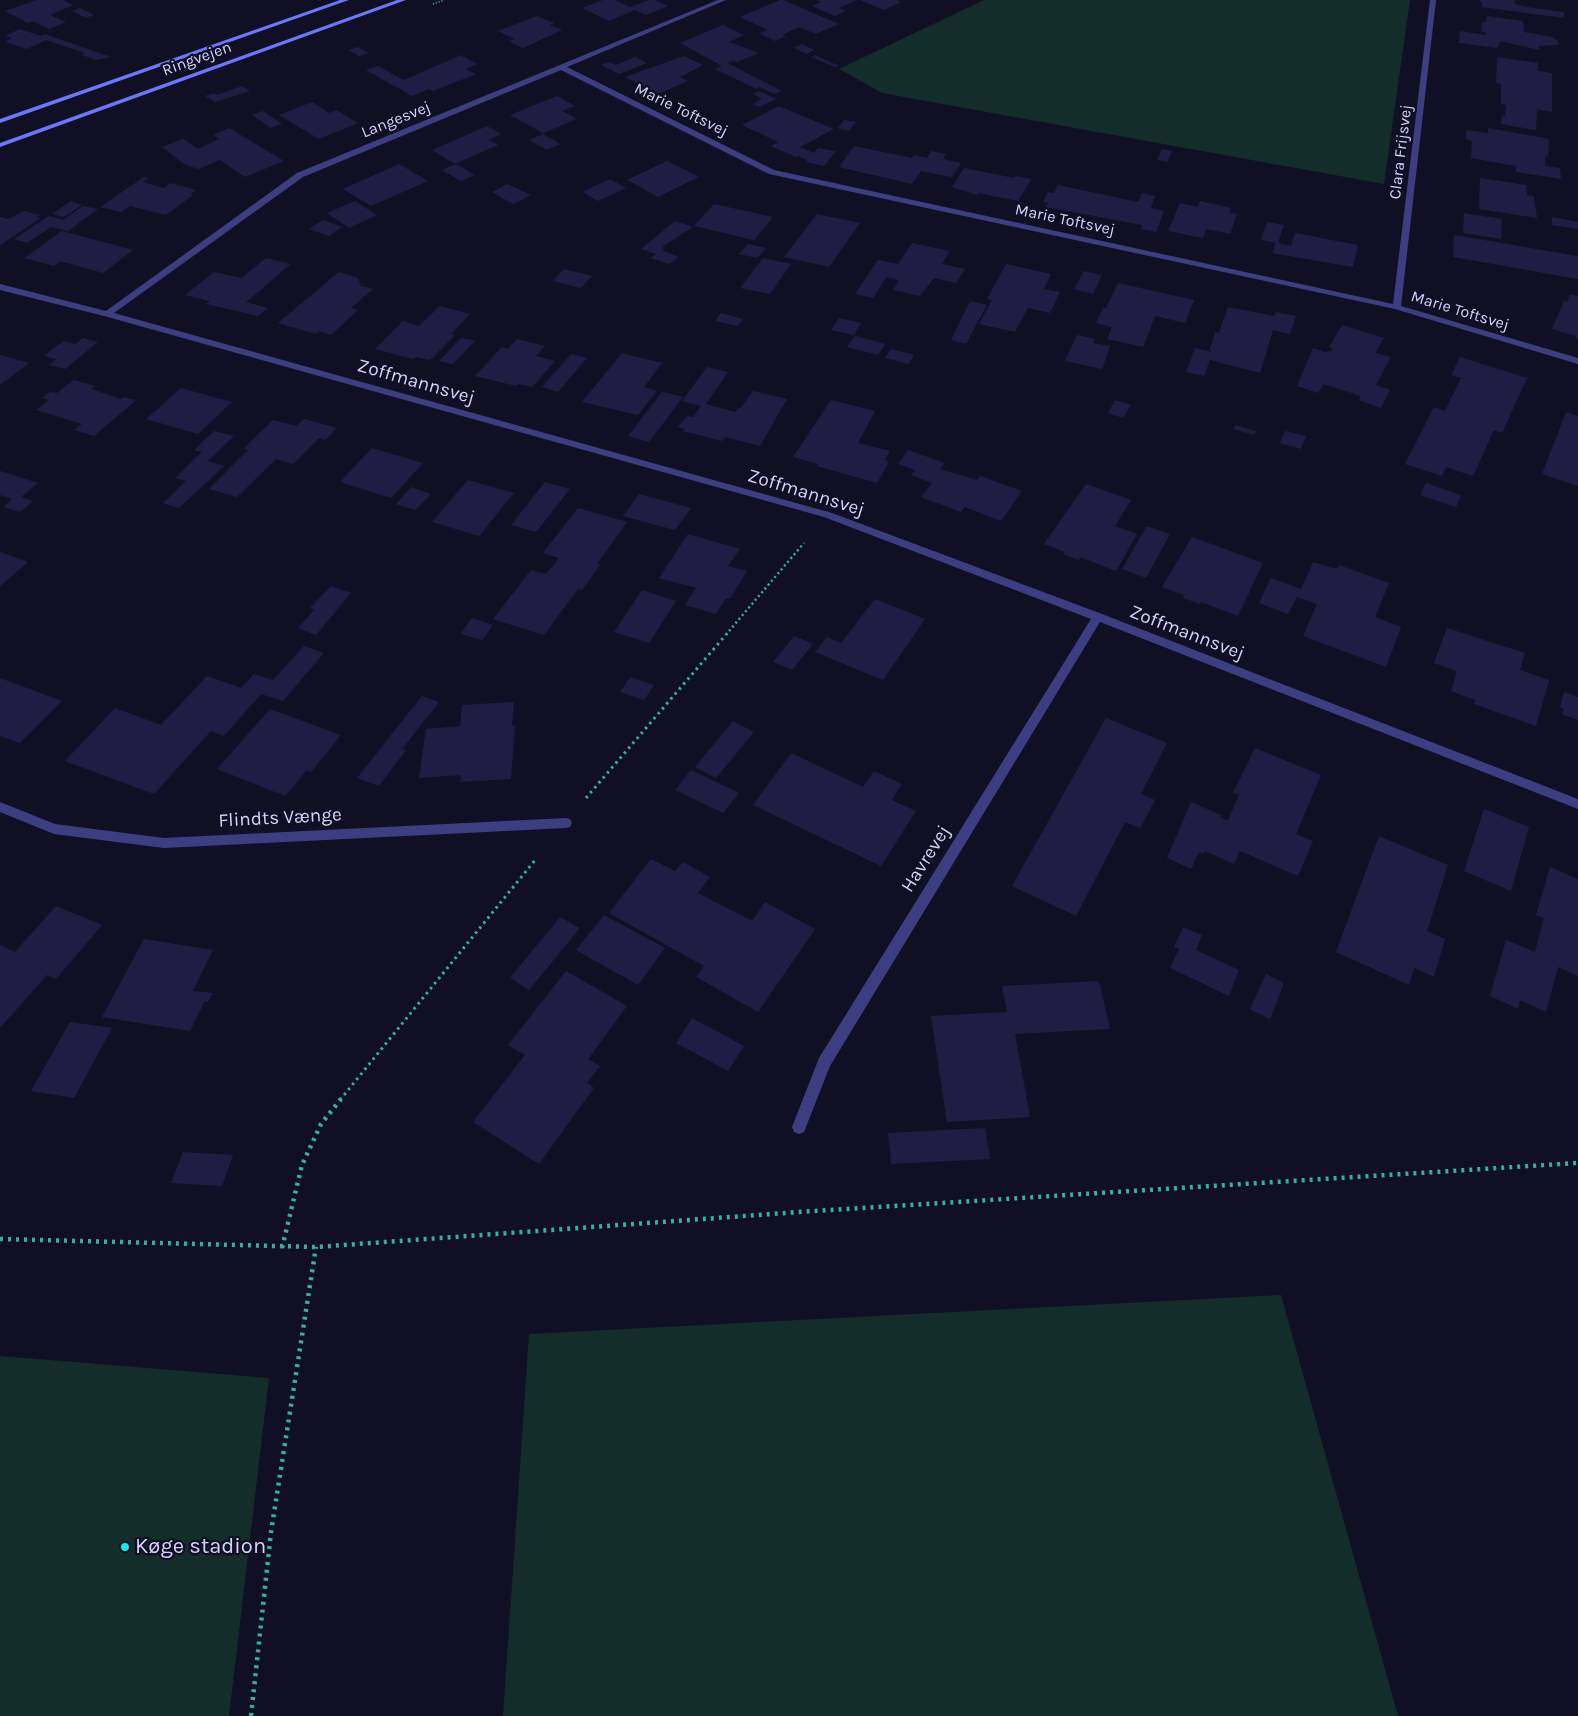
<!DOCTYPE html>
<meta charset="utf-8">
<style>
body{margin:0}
canvas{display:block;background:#110f23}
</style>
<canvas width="1578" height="1716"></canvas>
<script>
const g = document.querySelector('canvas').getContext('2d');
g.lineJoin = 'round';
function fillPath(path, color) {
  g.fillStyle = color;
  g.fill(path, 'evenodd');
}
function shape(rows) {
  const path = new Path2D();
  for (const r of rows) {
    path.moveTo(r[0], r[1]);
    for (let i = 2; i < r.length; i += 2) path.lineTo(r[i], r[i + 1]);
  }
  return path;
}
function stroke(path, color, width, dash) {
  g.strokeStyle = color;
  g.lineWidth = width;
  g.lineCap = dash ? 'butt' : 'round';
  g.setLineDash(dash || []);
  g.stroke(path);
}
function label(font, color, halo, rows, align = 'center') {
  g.font = font + ' Karla,sans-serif';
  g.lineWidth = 4.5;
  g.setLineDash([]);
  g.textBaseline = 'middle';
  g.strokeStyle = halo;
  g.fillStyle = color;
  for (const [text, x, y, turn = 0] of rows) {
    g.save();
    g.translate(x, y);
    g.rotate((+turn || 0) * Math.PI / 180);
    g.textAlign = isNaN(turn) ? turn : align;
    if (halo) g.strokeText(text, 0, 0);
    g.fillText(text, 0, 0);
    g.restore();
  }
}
const green = shape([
 [984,0,1410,0,1384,184,882,93,839,69],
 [1281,1295,1398,1716,503,1716,529,1334],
 [0,1356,269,1378,229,1716,0,1716]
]);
const building = shape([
 [37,0,63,0,73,5,50,15,66,22,49,29,33,21,28,23,5,11],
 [603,0,615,0,630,7,649,0,655,0,668,6,646,15,635,10,609,21,582,8],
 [780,0,783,0,839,24,816,34,799,27,782,35,786,36,775,41,759,33,768,30,740,17],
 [816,0,857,0,839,8,846,11,835,16,812,6,821,2],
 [860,0,897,0,901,2,884,10],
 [1478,0,1515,0,1515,4,1527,7,1564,12,1564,18,1482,7,1482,2],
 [80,8,94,15,86,18,72,11],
 [537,16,554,23,550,25,562,30,523,48,509,41,515,39,498,31],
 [1487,16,1523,21,1524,32,1552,37,1558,41,1559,45,1539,46,1539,50,1501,41,1497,48,1459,43,1460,31,1486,35,1486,32,1482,32,1482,22,1486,22],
 [723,25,744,35,729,42,759,53,737,62,733,61,727,63,782,91,774,94,760,87,757,89,715,69,722,66,680,43],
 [20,29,41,36,45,34,111,57,96,60,82,55,85,53,46,40,27,49,5,42,12,38,5,36],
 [802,44,814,50,807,54,794,48],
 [358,47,368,53,359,56,348,50],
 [461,55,477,64,465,69,476,74,433,91,429,89,412,96,366,70,378,66,404,80],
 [815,55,839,66,835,67,811,57],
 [684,56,703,65,680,77,688,81,658,94,625,77],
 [635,57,647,63,619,74,601,65,610,62,616,65],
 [1497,57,1538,63,1538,71,1552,73,1552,112,1537,109,1536,130,1501,124,1502,115,1505,116,1506,105,1501,104,1501,84,1496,83],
 [242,86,250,91,215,102,205,96,214,93,217,95],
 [759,91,776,99,759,107,753,104,762,99,753,94],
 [557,96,575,106,562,111,577,119,543,133,510,115],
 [312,102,329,113,336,110,358,123,319,139,279,115],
 [779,106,834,129,800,147,814,153,818,148,836,151,824,166,806,162,807,160,799,156,796,157,771,146,778,142,742,125],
 [263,111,282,124,271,128,252,115],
 [844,120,856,122,849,131,838,128],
 [487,126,501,134,489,140,498,145,455,164,432,150],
 [229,128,284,161,245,177,220,160,198,169,184,164,162,147,183,139,198,149,219,139,213,135],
 [1488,128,1549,139,1548,156,1545,155,1545,166,1560,168,1561,179,1516,172,1516,166,1471,158,1472,141,1466,139,1466,130,1488,133],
 [543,134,560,144,547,150,529,140],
 [854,146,912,158,914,155,927,158,931,151,946,154,943,159,961,163,952,177,921,171,912,184,839,167],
 [1162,149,1172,151,1167,162,1157,160],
 [667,161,699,177,658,197,627,180],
 [399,164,428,181,371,206,343,189],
 [456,164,475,175,461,181,442,170],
 [964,168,1014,178,1015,176,1031,179,1018,201,979,193,977,195,952,187],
 [144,177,149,178,142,182,164,188,170,183,197,190,190,194,193,195,166,215,130,206,121,212,100,207],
 [1480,178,1526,185,1527,195,1534,196,1537,218,1479,209],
 [610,179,626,188,598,201,582,192],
 [507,184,531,195,513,204,492,192],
 [1058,185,1138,202,1142,193,1155,196,1151,208,1164,211,1156,232,1141,229,1142,225,1046,207,1048,203,1043,202,1048,192,1054,193],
 [71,201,82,205,64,217,52,214],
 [355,201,377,215,349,228,327,213],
 [1200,201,1231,208,1230,213,1237,214,1230,234,1206,229,1203,238,1168,231,1180,203,1198,207],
 [714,204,773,217,754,240,694,226],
 [83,206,98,209,68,231,51,227,27,243,14,239,49,216,63,220],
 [24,211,40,215,36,217,41,218,0,245,0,217,8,219],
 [1464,213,1502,219,1501,239,1463,233],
 [817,214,860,223,829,267,784,257],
 [1552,217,1578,222,1578,229,1552,225],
 [323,220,342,227,329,236,309,229],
 [675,221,693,227,662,247,665,248,662,250,679,257,669,264,651,258,656,254,641,249],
 [1267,222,1284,225,1278,243,1291,246,1295,233,1358,245,1353,267,1272,253,1276,243,1261,240],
 [62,231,133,250,103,273,60,261,54,266,24,258],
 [1454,235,1578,256,1578,279,1453,257],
 [912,243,950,251,942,264,965,269,956,283,934,278,920,296,893,290,899,280,886,277,873,298,855,294,878,260,898,264],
 [748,244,766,248,757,258,739,254],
 [266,258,291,264,246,302,268,308,258,316,206,304,210,301,185,295,214,272,242,278],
 [763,258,791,264,770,294,740,288],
 [1006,264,1051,274,1044,289,1060,292,1050,313,1028,308,1015,332,979,324,992,300,987,299],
 [564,269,592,276,581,288,553,281],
 [1084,271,1102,275,1093,294,1074,289],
 [339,272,358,278,361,286,373,289,351,308,358,310,331,335,319,331,316,334,278,323],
 [1118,283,1194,300,1185,323,1155,316,1143,347,1107,339,1112,327,1096,323,1103,308,1106,308],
 [1570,294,1578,296,1578,339,1575,338,1576,336,1552,329,1564,301,1567,302],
 [970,301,987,305,966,344,951,340],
 [440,306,470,314,451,334,455,335,430,360,416,357,413,359,375,349,403,321,419,326],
 [1228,307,1274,316,1276,312,1296,316,1290,334,1273,330,1260,373,1210,360,1204,376,1186,372,1195,348,1212,352,1210,349,1215,332,1219,333],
 [721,313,743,319,738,326,715,321],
 [839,318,861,323,854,335,831,330],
 [1342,325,1384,338,1375,353,1391,357,1376,385,1390,390,1381,408,1359,400,1361,396,1323,384,1318,393,1297,386,1313,348,1325,352,1331,351,1333,349,1329,347],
 [1077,335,1095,339,1093,343,1110,346,1102,369,1065,361],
 [855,336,885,344,878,355,847,347],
 [83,338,98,342,65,369,49,365,56,359,44,356,63,341,75,344],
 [461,338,475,341,453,364,439,361],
 [517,339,545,346,536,356,555,361,532,387,518,384,516,386,475,376,502,347,508,349],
 [891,349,914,355,909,364,885,358],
 [622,353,662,363,644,387,657,391,638,415,582,402],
 [571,354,587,358,558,392,542,387],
 [0,355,29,363,0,385],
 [1460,357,1527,378,1502,433,1494,430,1473,476,1446,467,1442,476,1405,464,1434,407,1445,411,1461,378,1451,375],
 [707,367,728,372,706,404,735,412,738,408,741,408,753,391,787,399,760,446,725,437,722,441,683,431,685,429,678,427,687,416,693,417,701,406,682,401],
 [74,380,95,386,91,389,121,399,124,397,136,400,94,436,74,430,82,424,36,410,49,400,42,398,50,392,57,393],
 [181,388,232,402,198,434,146,419],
 [662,392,683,397,649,442,628,436],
 [831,400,875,411,858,443,890,451,885,460,889,462,877,483,817,466,818,464,793,457],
 [1115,400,1131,405,1123,418,1108,413],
 [1566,412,1578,416,1578,486,1542,474],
 [304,419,337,428,325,440,319,438,293,464,276,459,237,497,209,489,248,450,243,449,273,420,296,426],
 [1235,425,1256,431,1254,435,1234,429],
 [214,431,234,436,208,461,224,466,179,508,163,503,186,481,175,478,202,452,194,450],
 [1285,431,1306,436,1301,449,1280,443],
 [372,448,423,463,391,498,340,482],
 [908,450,945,463,940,469,977,480,980,476,1022,491,1001,521,965,507,961,512,921,497,932,483,911,475,915,470,898,464],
 [0,471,38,483,21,497,33,501,20,512,3,507,12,499,0,495],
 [468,480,514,493,479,536,432,522],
 [545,482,570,489,536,532,511,525],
 [1426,483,1461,495,1456,507,1420,495],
 [1086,484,1131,500,1115,526,1137,534,1116,571,1080,557,1079,560,1063,554,1065,552,1044,544],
 [411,487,431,494,415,510,396,504],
 [639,494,691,508,675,530,623,516],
 [578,508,627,522,597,564,601,564,582,590,578,589,544,635,493,619,531,570,546,574,559,558,543,553],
 [1147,526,1170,534,1146,578,1122,569],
 [688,534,740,549,728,566,747,571,730,599,726,598,716,614,685,605,696,588,659,578],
 [1192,537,1263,563,1238,616,1201,602,1200,604,1183,598,1184,595,1162,587],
 [0,552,28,562,0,586],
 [1313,562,1337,569,1339,565,1389,583,1375,617,1401,627,1386,667,1303,636,1317,604,1297,597,1288,614,1259,603,1271,578,1301,589],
 [331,586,351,593,316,635,298,628,314,610,310,608],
 [642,590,676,601,649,643,614,632],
 [875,599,925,619,883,680,815,652,827,637,841,643],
 [472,618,493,625,482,640,460,634],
 [1447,628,1525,653,1520,670,1549,680,1536,726,1474,704,1475,700,1451,691,1457,671,1434,663],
 [794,636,813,644,792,670,773,662],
 [304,646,324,653,283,701,261,694,224,736,211,731,154,794,65,761,115,708,161,725,207,676,241,688,254,674,273,680],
 [630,677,654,685,644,700,620,692],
 [0,678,62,701,20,743,0,736],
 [1564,692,1578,697,1578,720,1562,714,1564,709,1560,707],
 [422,696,439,702,402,749,406,750,379,786,357,778],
 [514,702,512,726,515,725,511,779,460,782,461,775,419,778,426,729,460,726,462,705],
 [270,709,341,735,311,772,307,770,285,796,217,769],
 [1106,718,1167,743,1141,794,1155,800,1140,828,1125,822,1076,916,1012,886],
 [733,721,754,732,716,778,695,767],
 [1255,748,1321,775,1296,834,1313,841,1298,876,1240,851,1234,864,1205,851,1203,854,1199,852,1191,869,1167,858,1191,802,1221,815,1220,818,1228,820,1239,795,1233,793],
 [791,753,863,787,874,771,902,784,892,800,916,811,881,866,753,805],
 [691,770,739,793,723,813,675,790],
 [1484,809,1529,827,1511,891,1464,871],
 [1379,836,1448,865,1427,931,1445,939,1434,977,1414,968,1409,985,1336,952],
 [651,859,675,871,683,862,710,877,698,893,752,921,765,902,815,929,758,1012,696,977,704,966,609,913],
 [1550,867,1578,879,1578,976,1558,967,1546,1012,1520,1000,1518,1009,1490,996,1506,940,1535,952,1544,918,1536,915],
 [56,906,102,925,56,979,47,975,0,1028,0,945,15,952],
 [604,915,665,948,638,985,576,950],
 [560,917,580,928,529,990,510,978],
 [1183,927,1202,935,1196,950,1239,970,1229,996,1170,968,1179,949,1174,947],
 [144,939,213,950,193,991,213,993,208,1002,205,1001,190,1031,102,1017],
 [566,971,627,1006,588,1059,600,1066,587,1083,594,1088,539,1164,473,1122,525,1055,508,1045],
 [1266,974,1284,983,1270,1019,1250,1009],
 [1099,981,1110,1029,1015,1034,1030,1117,947,1122,931,1016,1007,1012,1002,986],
 [692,1018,744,1046,728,1071,676,1043],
 [70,1022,112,1028,74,1098,31,1091],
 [985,1128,990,1159,891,1164,888,1133],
 [183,1152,233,1155,222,1186,171,1183]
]);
const pathFar3 = shape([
 [433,4,444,0]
]);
const pathFar2 = shape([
 [729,631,804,543]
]);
const pathFar1 = shape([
 [586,798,730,630],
 [340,1100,536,859]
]);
const path = shape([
 [0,1239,316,1247,813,1211,1578,1163],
 [282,1248,302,1165,321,1124,341,1099],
 [251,1716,271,1532,316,1247]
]);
const minor = shape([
 [718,0,726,0,567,67,774,170,1393,304,1430,0,1436,0,1401,306,1578,358,1578,364,1395,309,769,174,561,70,303,177,114,313,832,513,1102,614,1578,799,1578,809,1100,622,830,1066,804,1132,799,1134,794,1132,792,1127,819,1058,1091,619,824,517,104,316,0,290,0,284,106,311,297,173,718,0],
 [0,802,55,824,164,838,566,818,570,819,572,823,570,827,566,828,164,848,54,834,0,812,0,802]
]);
const secondary = shape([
 [340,0,349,0,0,123,0,119,340,0],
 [397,0,406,0,0,147,0,143,397,0]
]);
const markers = [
 [125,1547,5,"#08eff4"]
];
const farStreetnames = [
 ["Ringvejen",197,59,-20],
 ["Marie Toftsvej",681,110,26],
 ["Langesvej",396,120,-22],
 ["Clara Frijsvej",1401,152,-83],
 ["Marie Toftsvej",1065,220,12],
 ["Marie Toftsvej",1460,311,17]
];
const streetNames = [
 ["Zoffmannsvej",416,382,16],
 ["Zoffmannsvej",806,493,17],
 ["Zoffmannsvej",1187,633,21],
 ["Flindts Vænge",280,818,-3],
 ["Havrevej",926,859,-58]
];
const nearPoinames = [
 ["Køge stadion",135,1547]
];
fillPath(green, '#122d2a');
fillPath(building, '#211c44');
stroke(pathFar3, '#33b1a0', 2, [1, 2]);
stroke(pathFar2, '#33b1a0', 2.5, [2, 3]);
stroke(pathFar1, '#33b1a0', 3, [2.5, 4]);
stroke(path, '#33b1a0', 4.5, [3, 5]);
fillPath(minor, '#3c3e81');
fillPath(secondary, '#6d75fa');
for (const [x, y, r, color] of markers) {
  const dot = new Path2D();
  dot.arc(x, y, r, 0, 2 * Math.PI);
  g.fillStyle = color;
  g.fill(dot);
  stroke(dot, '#110f23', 2);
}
label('16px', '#d4d3fd', '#110f23', farStreetnames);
label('19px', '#d4d3fd', '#110f23', streetNames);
label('22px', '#d4d3fd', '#110f23', nearPoinames, 'left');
</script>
